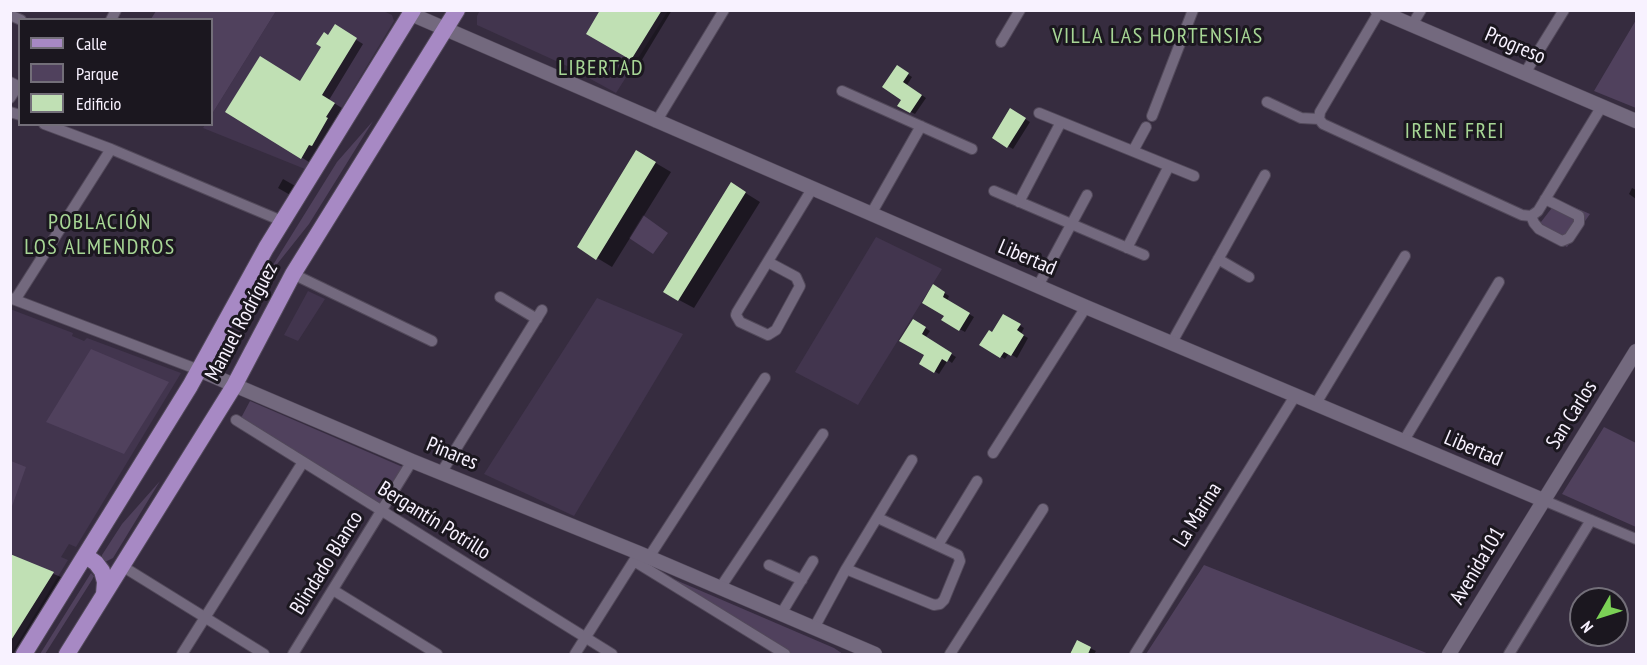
<!DOCTYPE html>
<meta charset="utf-8">
<style>
body{margin:0}
#map{position:relative;width:1647px;height:665px;overflow:hidden;background:#362c3f;font-family:"PT Sans Narrow",sans-serif}
canvas{display:block}
.frame{position:absolute;inset:0;border:12px solid #f8f2ff;pointer-events:none}
.legend{position:absolute;left:18px;top:18px;width:195px;height:108px;box-sizing:border-box;background:#1b171f;border:2px solid #736f79;margin:0;padding:8px 10px;list-style:none;font-size:18px;color:#f8f2ff}
.legend li{display:flex;align-items:center;gap:12px;height:30px}
.legend b{width:30px;border:2px solid #736f79}
.north{position:absolute;left:1569px;top:587px;width:60px;height:60px;box-sizing:border-box;background:#1b171f;border:2px solid #736f79;border-radius:50%;rotate:231deg;font-size:16px;font-weight:700;line-height:24px;text-align:center;color:#f8f2ff}
.north::after{content:'';display:block;margin:auto;width:21px;height:27px;background:#7bd156;clip-path:polygon(50% 0,100% 100%,50% 72%,0 100%)}
</style>
<div id="map">
<canvas width="1647" height="665"></canvas>
<div class="frame"></div>
<ul class="legend">
<li><b style="height:8px;background:#a789c4"></b>Calle</li>
<li><b style="height:16px;background:#50415d"></b>Parque</li>
<li><b style="height:16px;background:#c0e0b4"></b>Edificio</li>
</ul>
<div class="north">N</div>
</div>
<script>
const g = document.querySelector('canvas').getContext('2d');
g.lineJoin = 'round';
function fillPath(path, color) {
  g.fillStyle = color;
  g.fill(path, 'evenodd');
}
function shape(rows) {
  const path = new Path2D();
  for (const r of rows) {
    path.moveTo(r[0], r[1]);
    for (let i = 2; i < r.length; i += 2) path.lineTo(r[i], r[i + 1]);
  }
  return path;
}
function stroke(path, color, width, dash) {
  g.strokeStyle = color;
  g.lineWidth = width;
  g.lineCap = dash ? 'butt' : 'round';
  g.setLineDash(dash || []);
  g.stroke(path);
}
function label(font, color, halo, rows, align = 'center') {
  g.font = font + ' "PT Sans Narrow",sans-serif';
  g.lineWidth = 6;
  g.setLineDash([]);
  g.textBaseline = 'middle';
  g.strokeStyle = halo;
  g.fillStyle = color;
  for (const [text, x, y, turn = 0] of rows) {
    g.save();
    g.translate(x, y);
    g.rotate((+turn || 0) * Math.PI / 180);
    g.textAlign = isNaN(turn) ? turn : align;
    if (halo) g.strokeText(text, 0, 0);
    g.fillText(text, 0, 0);
    g.restore();
  }
}
const built = shape([
 [381,10,392,15,394,21,305,169,203,128,205,125,212,124,212,114,276,11],
 [480,10,668,11,616,93,567,66,477,25,477,16],
 [876,237,942,269,858,405,795,372],
 [308,291,325,299,298,341,284,335],
 [597,298,683,334,574,516,484,474],
 [10,309,73,333,72,336,77,338,84,341,87,338,181,373,76,547,69,544,61,557,68,560,11,654]
]);
const green = shape([
 [156,11,156,10,276,11,212,114,212,20,151,19],
 [1636,20,1636,108,1594,91],
 [373,121,309,224,274,268,268,273,337,162],
 [1558,200,1590,214,1567,247,1534,231],
 [643,215,668,233,653,254,629,238],
 [91,349,169,382,124,454,46,422],
 [250,401,405,468,382,502,379,503,241,418],
 [1604,427,1636,443,1636,527,1562,494],
 [11,461,26,467,11,509],
 [160,481,113,558,105,562,102,559,102,555,122,524],
 [1204,565,1429,654,1146,654],
 [91,573,94,576,92,580,45,654,40,654],
 [664,575,834,648,843,654,792,654]
]);
const shadow = shape([
 [602,10,672,10,640,63,588,33],
 [335,27,363,44,329,100,342,108,333,123,335,124,320,149,318,148,309,162,227,112,301,83],
 [897,67,912,77,907,85,926,98,915,114,899,106,904,100],
 [1010,110,1030,122,1013,149,994,138],
 [637,152,671,172,612,267,579,247],
 [283,179,297,187,292,196,278,188],
 [731,184,760,202,694,308,679,300],
 [1632,188,1636,190,1636,199,1629,194],
 [934,286,949,296,947,301,974,317,965,332,943,320,946,315],
 [1004,316,1024,328,1021,334,1028,338,1017,358,1009,353,1005,359,982,345,993,334],
 [913,321,930,331,925,338,956,357,952,363,948,360,939,374,921,363,926,355],
 [10,556,61,577,13,654,10,654],
 [1078,642,1096,651,1094,654,1069,654]
]);
const building = shape([
 [600,10,662,10,631,60,586,34],
 [335,24,357,38,322,95,335,103,326,117,328,118,312,146,309,145,301,159,225,112,260,56,300,81,321,47,316,44,324,32,328,35],
 [897,65,909,73,903,82,922,95,910,113,897,106,901,100,882,87],
 [1010,108,1026,118,1007,148,992,138],
 [636,150,656,162,596,260,577,247],
 [731,182,746,192,678,301,663,292],
 [933,284,945,292,943,297,970,313,959,331,941,320,944,316,922,303],
 [1003,314,1021,324,1017,330,1024,335,1011,356,1004,352,1000,358,979,345,989,330,992,332],
 [913,319,926,327,922,334,952,353,947,362,942,359,934,373,919,364,924,355,899,341],
 [10,554,54,572,10,642],
 [1077,640,1091,647,1088,654,1070,654]
]);
const minor = shape([
 [10,15,21,20],
 [111,20,116,10],
 [1412,25,1421,10],
 [1001,42,1020,10],
 [1525,73,1564,10],
 [10,82,18,86,10,98],
 [842,91,972,149],
 [1267,102,1301,118,1319,119,1323,124,1522,215,1531,216],
 [10,112,20,115],
 [1039,113,1194,176],
 [1152,116,1193,10],
 [1319,119,1320,112,1379,12],
 [656,122,724,10],
 [44,124,111,149,282,221],
 [1133,151,1146,127],
 [994,191,1144,255],
 [1019,202,1061,122],
 [871,214,921,126],
 [1531,216,1538,211,1602,106],
 [1531,216,1534,223,1539,229,1562,241,1569,238,1579,223,1579,216,1545,199],
 [1127,248,1169,166],
 [1218,259,1249,277],
 [768,262,796,277,800,286,776,330,768,335,740,322,736,315,737,312,812,189],
 [293,274,432,341],
 [1038,286,1087,195],
 [500,297,537,319],
 [10,298,199,370],
 [15,300,111,149],
 [1171,344,1265,175],
 [1315,405,1405,256],
 [236,420,612,654],
 [1403,442,1499,282],
 [993,453,1086,307],
 [441,473,542,310],
 [1543,500,1636,539],
 [938,545,977,481],
 [649,557,765,378],
 [634,561,785,654],
 [769,565,802,580],
 [122,566,264,654],
 [846,569,934,605,940,604,944,600,960,561,958,555,878,518],
 [720,588,823,434],
 [333,590,437,654],
 [781,614,813,561],
 [814,628,846,569,912,460],
 [182,654,303,462],
 [293,654,412,461],
 [575,654,637,556],
 [950,654,1043,509],
 [1135,654,1295,396],
 [1509,654,1591,520]
]);
const tertiary = shape([
 [1377,10,1636,121],
 [411,14,1086,307,1543,500],
 [199,370,412,461,639,553,875,654],
 [1449,654,1636,351]
]);
const primary = shape([
 [86,556,96,563,102,571,105,582,104,594],
 [24,654,190,386,266,248,413,10],
 [67,654,234,386,293,274,457,10]
]);
const streetNames = [
 ["Progreso",1515,46,23],
 ["Libertad",1027,258,23],
 ["Manuel Rodríguez",242,322,-62],
 ["San Carlos",1572,415,-58],
 ["Libertad",1473,449,23],
 ["Pinares",452,454,22],
 ["La Marina",1198,515,-58],
 ["Bergantín Potrillo",434,521,32],
 ["Blindado Blanco",327,563,-58],
 ["Avenida101",1478,566,-59]
];
const neighbourhoodNames = [
 ["VILLA LAS HORTENSIAS",1158,37],
 ["LIBERTAD",601,69],
 ["IRENE FREI",1455,132],
 ["POBLACIÓN",100,223],
 ["LOS ALMENDROS",100,248]
];
fillPath(built, '#42354e');
fillPath(green, '#50415d');
fillPath(shadow, '#0007');
fillPath(building, '#c0e0b4');
stroke(minor, '#52495a', 12);
stroke(tertiary, '#52495a', 15);
stroke(primary, '#52495a', 18);
stroke(minor, '#73697e', 10);
stroke(tertiary, '#73697e', 14);
stroke(primary, '#a789c4', 16);
label('21px', '#f8f2ff', '#1b171f', streetNames);
g.letterSpacing = '1.5px';
label('22px', '#a7d695', '#1b171f', neighbourhoodNames);
g.letterSpacing = '0px';
</script>
